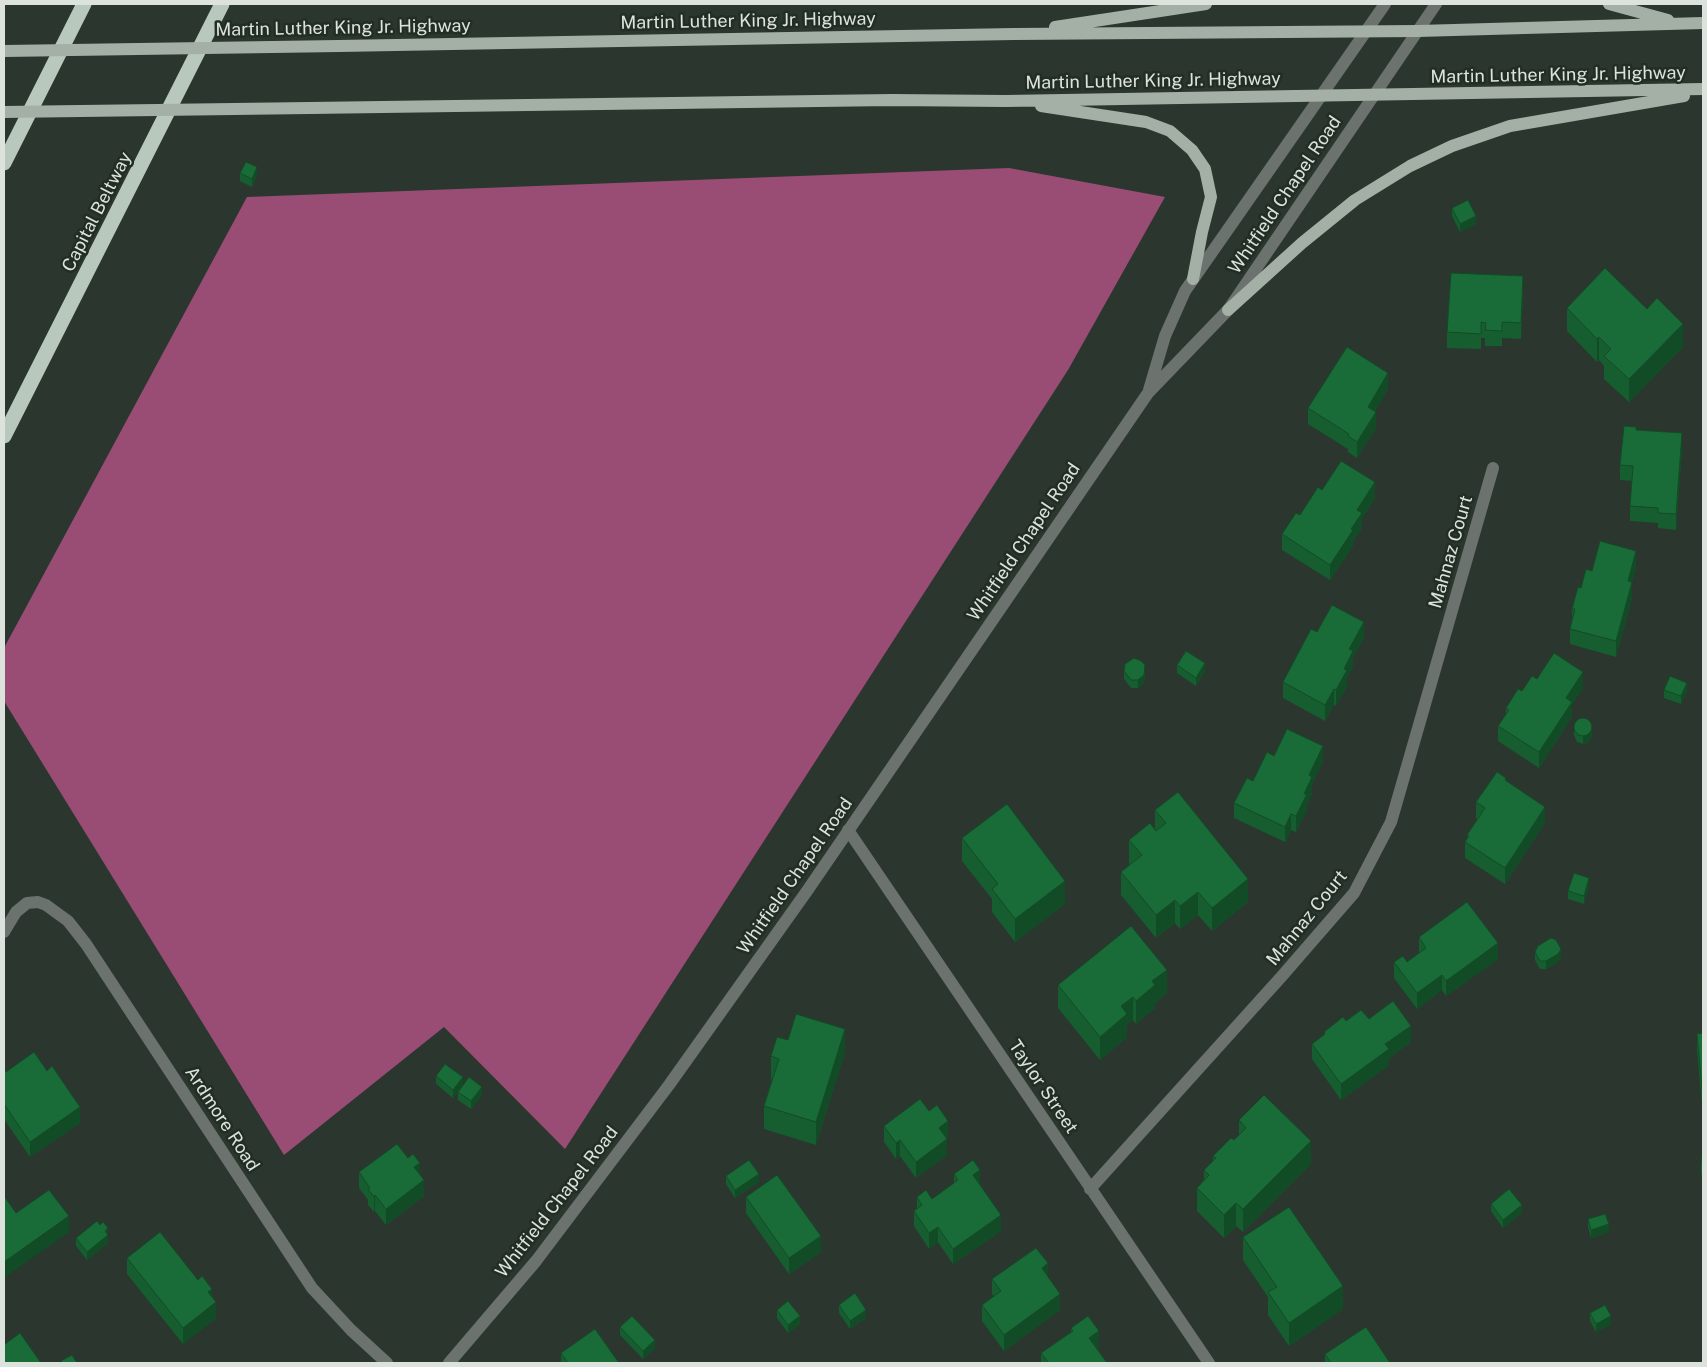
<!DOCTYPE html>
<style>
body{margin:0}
#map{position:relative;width:1707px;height:1367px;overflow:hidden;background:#2b372e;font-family:"Public Sans",sans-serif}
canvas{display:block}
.frame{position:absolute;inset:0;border:5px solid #dce3dd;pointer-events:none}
</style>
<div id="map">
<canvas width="1707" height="1367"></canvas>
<div class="frame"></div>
</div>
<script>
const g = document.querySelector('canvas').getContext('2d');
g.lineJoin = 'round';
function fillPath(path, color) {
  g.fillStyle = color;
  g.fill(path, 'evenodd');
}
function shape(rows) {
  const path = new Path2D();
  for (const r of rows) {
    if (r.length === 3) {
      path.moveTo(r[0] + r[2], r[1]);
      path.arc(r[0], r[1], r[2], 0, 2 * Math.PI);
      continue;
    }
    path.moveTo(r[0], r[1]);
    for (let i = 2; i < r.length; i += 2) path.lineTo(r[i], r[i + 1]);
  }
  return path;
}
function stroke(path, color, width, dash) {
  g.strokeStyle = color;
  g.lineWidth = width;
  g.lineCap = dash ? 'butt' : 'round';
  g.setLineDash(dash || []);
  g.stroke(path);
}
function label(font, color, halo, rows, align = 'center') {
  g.font = font + ' "Public Sans",sans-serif';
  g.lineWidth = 5;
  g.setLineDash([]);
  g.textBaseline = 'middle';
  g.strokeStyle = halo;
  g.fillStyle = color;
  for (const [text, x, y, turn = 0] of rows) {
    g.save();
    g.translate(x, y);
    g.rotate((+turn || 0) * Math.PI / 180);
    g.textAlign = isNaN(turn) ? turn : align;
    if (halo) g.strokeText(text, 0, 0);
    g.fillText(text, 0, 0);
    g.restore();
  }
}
const forest = shape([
 [1009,168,1165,197,1068,370,565,1149,444,1027,284,1155,4,701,4,648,247,197]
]);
const minor = shape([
 [1149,390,1165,336,1185,291,1385,4],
 [848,830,1209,1363],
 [4,932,16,912,27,903,38,902,46,905,68,921,86,944,312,1288,351,1330,387,1363],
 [1090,1189,1282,976,1354,893,1391,822,1493,468],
 [449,1363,536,1261,669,1085,807,891,1148,393,1228,310,1436,4]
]);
const major = shape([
 [1609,4,1668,20],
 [1055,27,1206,4],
 [339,46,1014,34,1418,31,1703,23],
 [1041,106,1146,122,1170,131,1192,150,1205,169,1211,197,1202,232,1193,279],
 [310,108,891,100,1006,101,1703,89],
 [1228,310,1302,243,1355,200,1410,166,1452,146,1510,126,1684,96]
]);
const highway = shape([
 [4,163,84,4],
 [4,436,222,4]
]);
const majorBridge = shape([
 [4,51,339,46],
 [4,112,310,108]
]);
const wall = shape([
 [240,173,257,175,252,187,240,181],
 [1452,208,1476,224,1460,232,1452,216],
 [1523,291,1521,339,1502,338,1502,346,1485,346,1485,338,1481,338,1481,349,1447,348,1447,332],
 [1567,308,1683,347,1629,402,1604,379,1604,366,1599,360,1597,362,1567,331],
 [1388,388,1375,411,1376,428,1357,458,1348,452,1348,449,1308,424,1308,408],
 [1636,430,1682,449,1676,530,1658,528,1658,523,1630,521,1630,506,1632,481,1620,480,1620,465],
 [1322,490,1375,498,1362,518,1362,528,1353,541,1353,546,1330,580,1282,550,1282,534,1300,515],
 [1636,567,1632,582,1632,598,1616,657,1570,644,1570,629,1572,618,1572,609,1581,588,1592,571],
 [1317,632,1364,638,1353,657,1353,667,1347,677,1347,686,1336,706,1334,704,1325,721,1283,698,1283,682],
 [1177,665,1205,671,1196,686,1177,673],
 [1124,671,1145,673,1144,683,1138,688,1131,688,1124,679],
 [1537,679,1583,688,1572,704,1572,717,1539,768,1498,741,1498,726,1506,715,1506,708,1522,691],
 [1664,690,1687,691,1681,704,1664,698],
 [1574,727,1592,735,1589,742,1583,744,1577,742,1574,735],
 [1274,756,1323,762,1312,784,1312,793,1307,805,1307,810,1296,832,1291,830,1285,842,1234,818,1234,803],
 [1506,781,1545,823,1505,884,1465,858,1465,842,1467,839,1467,835,1478,819,1476,818,1476,802],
 [1155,810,1248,902,1212,931,1198,915,1180,929,1175,923,1156,938,1121,895,1121,872,1130,864,1129,863,1129,840,1155,830],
 [962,838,1065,904,1015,942,992,912,992,899,962,861],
 [1589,886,1584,904,1568,899,1568,891],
 [1419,937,1498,959,1446,996,1442,990,1417,1009,1394,978,1394,962,1407,962,1419,953],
 [1535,952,1561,957,1558,962,1546,969,1540,969,1535,960],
 [1703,973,1703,1002,1702,1002,1702,986],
 [1058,985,1167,993,1155,1003,1155,1008,1136,1024,1133,1020,1127,1024,1127,1037,1100,1060,1058,1008],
 [1369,1019,1411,1042,1389,1058,1389,1065,1341,1100,1312,1059,1312,1044,1324,1035,1324,1032,1346,1021],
 [1703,1033,1703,1114,1697,1050,1697,1034],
 [788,1040,845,1052,816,1145,764,1129,764,1106,772,1080,771,1079,771,1056],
 [4,1071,6,1072,80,1123,30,1157,4,1119],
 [436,1076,463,1085,453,1098,436,1084],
 [458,1092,482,1095,471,1109,458,1100],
 [1239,1120,1311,1164,1243,1232,1236,1226,1224,1238,1197,1211,1197,1188,1204,1180,1204,1170,1213,1161,1213,1156,1234,1140,1239,1135],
 [884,1126,948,1136,946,1138,947,1155,916,1178,900,1156,896,1159,884,1142],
 [1703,1156,1703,1181,1701,1173,1701,1157],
 [359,1172,420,1175,424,1196,386,1225,375,1211,374,1212,368,1205,368,1200,359,1188],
 [954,1174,980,1185,1001,1231,953,1264,938,1242,929,1249,914,1226,914,1211,917,1209,917,1197,932,1199,954,1184],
 [726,1176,759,1182,735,1198,726,1184],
 [746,1197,821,1252,789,1274,746,1213],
 [1491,1204,1522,1213,1503,1228,1491,1211],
 [1588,1219,1609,1232,1591,1238,1588,1227],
 [100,1225,108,1228,108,1243,87,1260,76,1246,76,1238],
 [1243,1237,1343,1309,1289,1346,1268,1315,1268,1297,1243,1260],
 [127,1258,198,1280,212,1297,216,1318,183,1344,127,1274],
 [1048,1277,1060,1310,1004,1351,982,1321,982,1305,994,1296,992,1294,992,1279],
 [839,1305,866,1318,850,1329,839,1313],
 [777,1310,800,1324,788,1333,777,1318],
 [1590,1313,1611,1324,1596,1332,1590,1321],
 [620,1327,655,1348,643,1359,620,1335],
 [1071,1328,1099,1347,1097,1348,1107,1363,1041,1363,1041,1353,1071,1332],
 [561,1353,619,1363,561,1363],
 [1325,1354,1390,1363,1325,1363]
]);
const shadedWall = shape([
 [257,167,257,175,252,187,252,179],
 [1476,216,1476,224,1460,232,1460,224],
 [1523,276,1523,291,1521,339,1521,323],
 [1683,324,1683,347,1629,402,1629,379],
 [1599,337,1599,360,1597,362,1597,339],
 [1388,373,1388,388,1368,423,1368,407],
 [1376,412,1376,428,1357,458,1357,442],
 [1682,433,1682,449,1676,530,1676,514],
 [1375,482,1375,498,1362,518,1362,528,1353,541,1353,546,1330,580,1330,565,1357,510],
 [1636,551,1636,567,1628,597,1628,581],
 [1632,582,1632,598,1616,657,1616,641],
 [1364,622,1364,638,1353,657,1353,667,1347,677,1347,686,1336,706,1336,690,1349,649],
 [1205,663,1205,671,1196,686,1196,678],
 [1145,665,1144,683,1138,688,1138,680],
 [1583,672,1583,688,1572,704,1572,717,1539,768,1539,752,1566,698],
 [1687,683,1687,691,1681,704,1681,696],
 [1334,689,1334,704,1325,721,1325,705],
 [1592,727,1592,735,1589,742,1583,744,1583,736],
 [1323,746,1323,762,1312,784,1312,793,1307,805,1307,810,1296,832,1296,816,1304,794,1309,775],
 [1545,807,1545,823,1505,884,1505,868],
 [1291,814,1291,830,1285,842,1285,827],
 [1589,878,1589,886,1584,904,1584,896],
 [1248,879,1248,902,1212,931,1212,908],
 [1065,881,1065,904,1015,942,1015,919],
 [1198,892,1198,915,1180,929,1180,906],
 [1175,900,1175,923,1156,938,1156,915],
 [1498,943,1498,959,1446,996,1446,981],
 [1561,949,1561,957,1558,962,1546,969,1546,961],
 [1167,970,1167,993,1155,1003,1155,1008,1136,1024,1136,1001,1152,981],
 [1442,975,1442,990,1417,1009,1417,993],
 [1133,997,1133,1020,1127,1024,1127,1037,1100,1060,1100,1037,1121,1006],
 [1411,1026,1411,1042,1389,1058,1389,1065,1341,1100,1341,1084,1385,1044],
 [845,1029,845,1052,816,1145,816,1122],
 [463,1077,463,1085,453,1098,453,1090],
 [482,1087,482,1095,471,1109,471,1101],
 [80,1107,80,1123,30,1157,30,1142],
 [948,1121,948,1136,939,1144,939,1128],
 [947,1139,947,1155,916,1178,916,1162],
 [900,1140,900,1156,896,1159,896,1143],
 [1311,1141,1311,1164,1243,1232,1243,1209],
 [420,1163,420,1179,414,1167],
 [980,1170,980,1186,973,1175],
 [759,1174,759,1182,735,1198,735,1190],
 [424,1180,424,1196,386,1225,386,1209],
 [375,1195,375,1211,374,1212,374,1197],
 [1236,1203,1236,1226,1224,1238,1224,1215],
 [1522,1205,1522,1213,1503,1228,1503,1220],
 [1001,1215,1001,1231,953,1264,953,1249],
 [69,1216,69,1232,4,1278,4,1262],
 [1609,1224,1609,1232,1591,1238,1591,1230],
 [938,1227,938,1242,929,1249,929,1233],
 [108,1228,108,1243,87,1260,87,1252],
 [821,1236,821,1252,789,1274,789,1258],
 [1048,1263,1048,1279,1042,1268],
 [1343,1286,1343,1309,1289,1346,1289,1323],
 [212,1289,212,1305,208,1292],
 [1060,1294,1060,1310,1004,1351,1004,1335],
 [216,1302,216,1318,183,1344,183,1328],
 [866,1310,866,1318,850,1329,850,1321],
 [800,1316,800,1324,788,1333,788,1325],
 [1611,1316,1611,1324,1596,1332,1596,1324],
 [1099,1331,1099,1347,1089,1353,1089,1338],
 [655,1340,655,1348,643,1359,643,1351]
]);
const building = shape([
 [246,162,257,167,252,179,240,173,246,162],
 [1468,200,1476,216,1460,224,1452,208,1468,200],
 [1605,268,1647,309,1657,298,1683,324,1629,379,1604,356,1611,349,1599,337,1597,339,1567,308,1605,268],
 [1451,273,1523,276,1521,323,1502,322,1502,331,1485,330,1486,323,1481,322,1481,334,1447,332,1451,273],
 [1347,347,1388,373,1368,407,1376,412,1357,442,1348,436,1349,434,1308,408,1347,347],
 [1624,426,1636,427,1636,430,1682,433,1676,514,1658,513,1658,508,1630,506,1633,466,1620,465,1624,426],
 [1341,461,1375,482,1357,510,1362,513,1351,529,1353,530,1330,565,1282,534,1296,513,1300,515,1318,487,1322,490,1341,461],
 [1600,541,1636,551,1628,581,1632,582,1616,641,1570,629,1575,609,1572,609,1578,587,1581,588,1586,569,1592,571,1600,541],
 [1332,605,1364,622,1349,649,1353,651,1344,669,1347,670,1336,690,1334,689,1325,705,1283,682,1311,629,1317,632,1332,605],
 [1186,651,1205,663,1196,678,1177,665,1186,651],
 [1554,653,1583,672,1566,698,1572,702,1539,752,1498,726,1509,710,1506,708,1518,689,1522,691,1532,676,1537,679,1554,653],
 [1134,658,1141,661,1145,665,1144,675,1138,680,1131,680,1124,671,1125,664,1134,658],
 [1670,676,1687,683,1681,696,1664,690,1670,676],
 [1583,727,9],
 [1287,729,1323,746,1309,775,1312,777,1304,794,1307,794,1296,816,1291,814,1285,827,1234,803,1247,778,1253,781,1267,752,1274,756,1287,729],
 [1497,772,1506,778,1505,780,1545,807,1505,868,1465,842,1469,836,1467,835,1485,808,1476,802,1497,772],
 [1178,792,1248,879,1212,908,1198,892,1180,906,1175,900,1156,915,1121,872,1142,855,1129,840,1150,823,1156,831,1166,823,1155,810,1178,792],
 [1007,804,1065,881,1015,919,992,889,998,884,962,838,1007,804],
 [1574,873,1589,878,1584,896,1568,891,1574,873],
 [1467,902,1498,943,1446,981,1442,975,1417,993,1394,962,1403,956,1407,962,1426,948,1419,937,1467,902],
 [1131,926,1167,970,1152,981,1155,985,1136,1001,1133,997,1121,1006,1127,1014,1100,1037,1058,985,1131,926],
 [1551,938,1556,940,1561,949,1558,954,1546,961,1540,961,1535,952,1538,946,1551,938],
 [1703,973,1703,986,1702,986,1703,973],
 [1393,1001,1411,1026,1385,1044,1389,1049,1341,1084,1312,1044,1325,1034,1324,1032,1343,1017,1346,1021,1361,1010,1369,1019,1393,1001],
 [796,1014,845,1029,816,1122,764,1106,779,1059,771,1056,777,1037,788,1040,796,1014],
 [1703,1033,1703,1098,1697,1034,1703,1033],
 [34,1052,47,1071,52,1066,80,1107,30,1142,4,1104,4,1071,5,1070,6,1072,34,1052],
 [445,1064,463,1077,453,1090,436,1076,445,1064],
 [469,1077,482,1087,471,1101,458,1092,469,1077],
 [1264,1095,1311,1141,1243,1209,1236,1203,1224,1215,1197,1188,1209,1175,1204,1170,1216,1158,1213,1156,1231,1138,1234,1140,1246,1128,1239,1120,1264,1095],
 [920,1099,929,1111,937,1105,948,1121,939,1128,947,1139,916,1162,900,1140,896,1143,884,1126,920,1099],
 [397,1144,408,1158,413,1154,420,1163,414,1167,424,1180,386,1209,375,1195,374,1197,368,1189,370,1188,359,1172,397,1144],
 [1703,1156,1703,1165,1701,1157,1703,1156],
 [749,1160,759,1174,735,1190,726,1176,749,1160],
 [973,1160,980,1170,973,1175,1001,1215,953,1249,938,1227,929,1233,914,1211,922,1205,917,1197,926,1190,932,1199,958,1180,954,1174,973,1160],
 [777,1175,821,1236,789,1258,746,1197,777,1175],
 [1509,1189,1522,1205,1503,1220,1491,1204,1509,1189],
 [49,1190,69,1216,4,1262,4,1196,16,1213,49,1190],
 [1289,1207,1343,1286,1289,1323,1268,1292,1277,1287,1243,1237,1289,1207],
 [1605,1214,1609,1224,1591,1230,1588,1219,1605,1214],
 [97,1221,100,1225,103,1222,108,1228,105,1231,108,1235,87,1252,76,1238,97,1221],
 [160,1232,198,1280,202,1276,212,1289,208,1292,216,1302,183,1328,127,1258,160,1232],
 [1036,1248,1048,1263,1042,1268,1060,1294,1004,1335,982,1305,1001,1291,992,1279,1036,1248],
 [855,1293,866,1310,850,1321,839,1305,855,1293],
 [788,1301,800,1316,788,1325,777,1310,788,1301],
 [1605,1305,1611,1316,1596,1324,1590,1313,1605,1305],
 [632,1316,655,1340,643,1351,620,1327,632,1316],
 [1088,1316,1099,1331,1089,1338,1107,1363,1049,1363,1041,1353,1073,1331,1071,1328,1088,1316],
 [1366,1327,1390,1363,1331,1363,1325,1354,1366,1327],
 [595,1329,619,1363,568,1363,561,1353,595,1329],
 [20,1333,41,1363,4,1363,4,1345,20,1333],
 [72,1355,77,1363,63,1363,61,1361,72,1355]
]);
const streetNames = [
 ["Martin Luther King Jr. Highway",748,21,-1],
 ["Martin Luther King Jr. Highway",343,28,-1],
 ["Martin Luther King Jr. Highway",1558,75,-1],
 ["Martin Luther King Jr. Highway",1153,81,-1],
 ["Whitfield Chapel Road",1285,195,-56],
 ["Capital Beltway",97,212,-63],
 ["Whitfield Chapel Road",1024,542,-56],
 ["Mahnaz Court",1451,552,-74],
 ["Whitfield Chapel Road",795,876,-55],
 ["Mahnaz Court",1307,918,-51],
 ["Taylor Street",1043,1087,56],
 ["Ardmore Road",222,1119,57],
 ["Whitfield Chapel Road",557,1202,-52]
];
fillPath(forest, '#994c74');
stroke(minor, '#6c726d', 12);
stroke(major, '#a4b0a6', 12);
stroke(highway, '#b9c8bc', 15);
stroke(majorBridge, '#a4b0a6', 12);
fillPath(wall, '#165d2f');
fillPath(shadedWall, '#124c26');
fillPath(building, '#196c37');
stroke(building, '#124c26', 1);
label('18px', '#dce3dd', '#222d24', streetNames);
</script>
